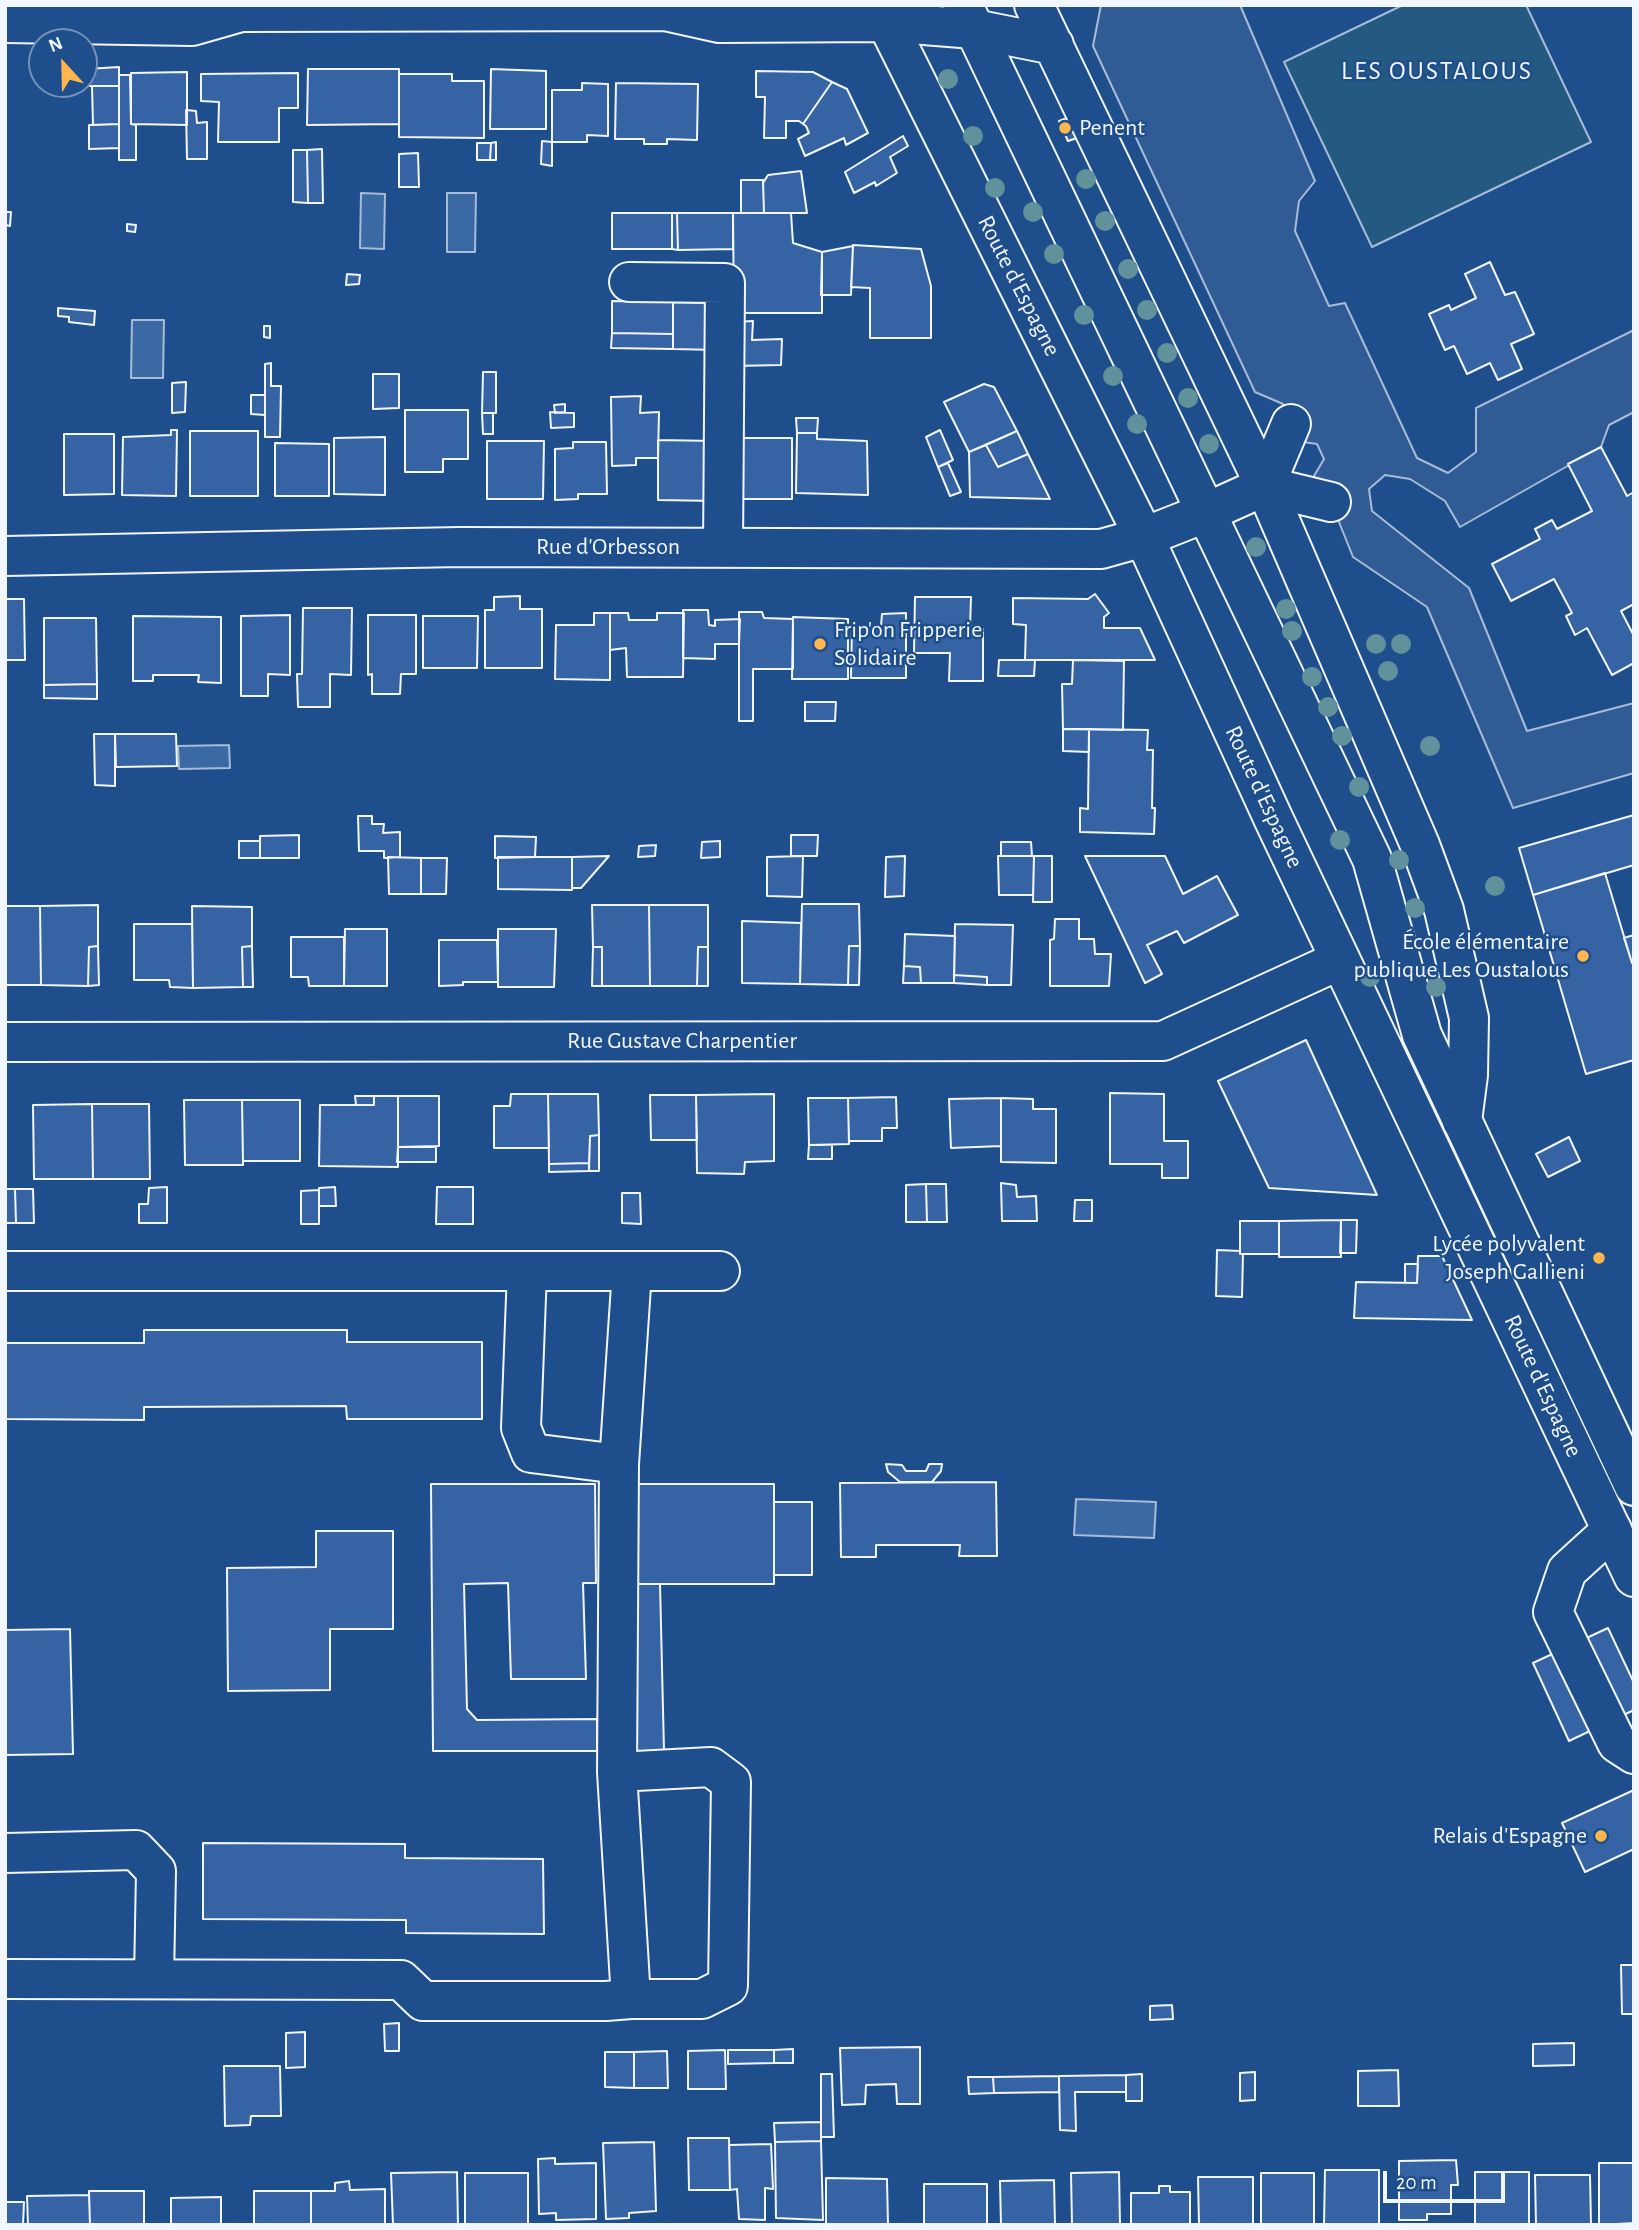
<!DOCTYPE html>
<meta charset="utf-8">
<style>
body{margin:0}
#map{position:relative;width:1639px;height:2230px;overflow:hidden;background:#1f4e8c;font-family:"Alegreya Sans",sans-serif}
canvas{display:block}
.frame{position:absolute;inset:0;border:7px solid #f2f6ff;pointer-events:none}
.north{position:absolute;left:28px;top:28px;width:70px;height:70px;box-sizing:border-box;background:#1f4e8c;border:2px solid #7391ba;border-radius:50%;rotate:338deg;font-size:19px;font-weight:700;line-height:28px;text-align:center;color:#f2f6ff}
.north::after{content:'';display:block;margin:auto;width:24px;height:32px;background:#ffb74d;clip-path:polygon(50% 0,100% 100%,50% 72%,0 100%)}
.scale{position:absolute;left:1383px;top:2171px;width:122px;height:32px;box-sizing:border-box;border:4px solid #f2f6ff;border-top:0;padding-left:9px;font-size:21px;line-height:24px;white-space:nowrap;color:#f2f6ff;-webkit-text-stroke:5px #1f4e8c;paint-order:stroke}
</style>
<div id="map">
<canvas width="1639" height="2230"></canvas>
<div class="frame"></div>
<div class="north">N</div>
<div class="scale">20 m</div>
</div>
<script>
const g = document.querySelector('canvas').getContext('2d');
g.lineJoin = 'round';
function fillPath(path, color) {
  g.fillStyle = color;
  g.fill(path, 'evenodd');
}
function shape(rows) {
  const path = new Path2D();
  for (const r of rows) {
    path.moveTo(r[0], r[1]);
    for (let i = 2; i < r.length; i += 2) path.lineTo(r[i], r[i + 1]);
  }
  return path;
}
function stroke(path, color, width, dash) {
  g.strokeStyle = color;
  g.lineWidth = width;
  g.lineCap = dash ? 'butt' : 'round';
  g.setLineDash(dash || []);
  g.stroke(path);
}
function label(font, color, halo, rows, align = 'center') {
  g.font = font + ' "Alegreya Sans",sans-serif';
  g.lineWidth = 5;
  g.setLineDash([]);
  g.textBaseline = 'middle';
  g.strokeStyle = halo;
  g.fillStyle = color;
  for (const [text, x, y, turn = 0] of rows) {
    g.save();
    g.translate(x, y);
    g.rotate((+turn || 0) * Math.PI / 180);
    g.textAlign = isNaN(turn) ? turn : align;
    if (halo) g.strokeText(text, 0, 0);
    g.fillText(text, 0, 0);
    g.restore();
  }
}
const green = shape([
 [1403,5,1526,5,1591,142,1372,247,1284,62,1403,5]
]);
const parking = shape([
 [1101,5,1240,5,1315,181,1299,201,1295,231,1329,306,1345,303,1417,458,1448,473,1476,452,1476,408,1634,330,1634,412,1609,425,1601,447,1460,527,1445,501,1410,479,1385,475,1369,489,1372,511,1469,588,1527,731,1634,703,1634,773,1513,808,1427,607,1353,557,1331,502,1314,476,1324,459,1317,444,1296,441,1283,404,1255,392,1093,46,1101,5]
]);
const water = shape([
 [361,193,385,194,384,249,360,248,361,193],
 [447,193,476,193,475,252,447,252,447,193],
 [132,320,164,320,163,378,131,378,132,320],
 [229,745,230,768,179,769,178,746,229,745],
 [1076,1499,1156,1502,1154,1538,1074,1535,1076,1499]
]);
const building = shape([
 [119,67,119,86,85,86,86,69,119,67],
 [308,69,399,69,399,124,307,125,308,69],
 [491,69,546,71,546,129,490,129,491,69],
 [756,71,813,72,832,82,803,124,799,121,786,121,786,138,764,138,765,97,756,97,756,71],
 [187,72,187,125,131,124,131,73,187,72],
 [298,73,298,108,279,108,279,142,218,142,219,102,201,101,201,74,298,73],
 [399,74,452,74,452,81,484,81,484,138,399,137,399,74],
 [119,75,130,75,131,124,136,125,136,160,119,160,119,75],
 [832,82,847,89,868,133,846,145,844,138,805,156,798,139,809,133,806,126,803,124,832,82],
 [582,83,608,84,608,136,587,135,587,142,552,142,552,90,582,90,582,83],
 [616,83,698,84,697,140,667,139,667,144,644,144,644,139,615,139,616,83],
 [92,86,119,86,119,124,93,125,92,86],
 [186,110,196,111,197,123,207,122,207,159,187,159,186,110],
 [1067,118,1077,138,1068,141,1059,121,1067,118],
 [119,124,119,148,89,149,89,125,119,124],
 [903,136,908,146,890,157,897,173,876,186,875,182,854,193,845,172,903,136],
 [542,141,552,142,552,166,541,164,542,141],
 [496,142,496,160,490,160,491,143,496,142],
 [477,143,491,143,490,160,477,160,477,143],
 [322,149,323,203,308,203,307,150,322,149],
 [293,150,307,150,308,203,293,202,293,150],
 [418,153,419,187,399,187,399,154,418,153],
 [801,171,807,213,764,213,763,183,768,175,801,171],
 [741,180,763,180,764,213,741,213,741,180],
 [5,212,11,212,10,226,5,225,5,212],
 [612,213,672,213,672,249,612,249,612,213],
 [672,213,677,213,678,250,672,249,672,213],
 [677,213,733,213,733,249,678,250,677,213],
 [733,213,791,213,793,243,822,252,822,313,734,313,733,213],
 [127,224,136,225,135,232,127,231,127,224],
 [853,245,921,249,931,286,931,338,870,338,870,288,851,287,853,245],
 [853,246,851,295,821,295,822,252,853,246],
 [1490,262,1505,295,1515,292,1534,334,1511,344,1522,369,1498,380,1490,363,1467,374,1454,346,1445,350,1429,314,1449,305,1451,310,1476,298,1465,274,1490,262],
 [347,274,360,275,359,284,346,285,347,274],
 [612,301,673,302,673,334,612,333,612,301],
 [673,302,707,303,717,350,673,349,673,302],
 [58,308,95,311,94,325,69,322,69,317,58,316,58,308],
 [753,321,752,340,782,339,781,365,734,366,733,322,753,321],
 [264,326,270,326,270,338,264,337,264,326],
 [612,333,673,334,673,349,611,348,612,333],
 [271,363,271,386,281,386,280,437,265,437,265,364,271,363],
 [483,372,496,372,496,413,482,413,483,372],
 [373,374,399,374,399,408,373,409,373,374],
 [186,382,185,412,172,413,172,383,186,382],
 [984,384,994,387,1017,431,969,452,944,402,984,384],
 [251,395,265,395,265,415,251,414,251,395],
 [641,396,640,413,659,412,658,458,636,458,636,465,612,466,611,397,641,396],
 [565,404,565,412,555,413,554,405,565,404],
 [405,410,468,410,468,459,443,459,443,472,405,472,405,410],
 [550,412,574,413,574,427,551,428,550,412],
 [482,413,493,413,493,434,483,434,482,413],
 [796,418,818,418,817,433,797,433,796,418],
 [171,430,177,430,176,496,122,495,123,437,171,435,171,430],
 [940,430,953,460,938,467,926,437,940,430],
 [190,431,258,431,258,496,190,496,190,431],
 [1017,431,1028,454,998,467,986,445,1017,431],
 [797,433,817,433,817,439,867,441,868,495,796,493,797,433],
 [64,434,114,434,114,494,64,495,64,434],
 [385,437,385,495,334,494,334,438,385,437],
 [737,438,792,438,792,499,743,499,737,438],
 [658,440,716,441,717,501,658,500,658,440],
 [487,441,544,441,543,499,487,499,487,441],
 [573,442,606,442,607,494,578,494,578,499,555,500,555,449,573,448,573,442],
 [275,443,329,444,329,496,275,496,275,443],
 [986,445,998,467,1028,454,1050,499,970,497,969,452,986,445],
 [1601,447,1627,496,1634,492,1634,604,1621,611,1634,636,1634,663,1612,675,1587,628,1575,635,1566,616,1572,613,1554,579,1511,601,1492,564,1540,539,1535,529,1552,520,1557,529,1592,511,1568,464,1601,447],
 [948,463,961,492,950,496,938,467,948,463],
 [1095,594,1109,613,1104,617,1104,628,1140,628,1155,660,1025,660,1026,625,1013,624,1013,598,1088,599,1095,594],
 [520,596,520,609,542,609,542,668,485,668,485,610,494,610,494,597,520,596],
 [915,597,971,597,970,629,983,629,983,681,949,681,950,653,914,653,915,597],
 [5,599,24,599,25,660,5,660,5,599],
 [303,608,352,608,351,675,330,674,330,707,298,707,297,674,302,674,303,608],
 [683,610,708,610,709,625,715,626,715,620,740,619,739,644,715,644,715,659,683,658,683,610],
 [739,612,762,612,764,618,793,619,793,669,753,669,753,721,739,721,739,612],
 [594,613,610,613,610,680,555,679,556,625,594,625,594,613],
 [610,613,628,613,629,620,657,620,657,613,684,613,683,677,627,677,626,648,610,650,610,613],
 [906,613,906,678,851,678,852,626,881,626,882,614,906,613],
 [290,615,290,675,268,674,268,696,241,696,241,616,290,615],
 [368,615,416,615,416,674,401,674,400,694,372,694,372,674,368,675,368,615],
 [133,616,221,617,221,683,198,682,199,675,153,675,153,681,133,681,133,616],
 [423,616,478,616,477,668,423,668,423,616],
 [793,617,848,619,848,679,792,679,793,617],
 [44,618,96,618,97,684,44,685,44,618],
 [999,660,1035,660,1034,676,998,676,999,660],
 [1073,660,1124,661,1123,730,1063,729,1062,684,1072,684,1073,660],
 [97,684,97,699,44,698,44,685,97,684],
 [805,702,836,702,835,721,805,721,805,702],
 [1063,729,1089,729,1089,752,1063,751,1063,729],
 [1089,729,1148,730,1147,750,1153,750,1152,808,1155,808,1154,834,1080,832,1080,808,1088,809,1089,729],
 [94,734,115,734,115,786,95,785,94,734],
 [115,734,176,734,177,766,116,767,115,734],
 [1634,815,1634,865,1533,895,1519,848,1634,815],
 [358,816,372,816,372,824,384,824,383,833,400,832,400,857,384,858,384,851,359,851,358,816],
 [299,835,299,858,260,858,260,836,299,835],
 [791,835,818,835,817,856,791,856,791,835],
 [495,836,536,837,535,857,495,858,495,836],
 [239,841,260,841,260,858,239,858,239,841],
 [720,841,720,857,701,858,702,842,720,841],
 [1001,842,1031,842,1032,856,1001,856,1001,842],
 [656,845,655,856,638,857,639,846,656,845],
 [609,856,581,888,572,888,572,857,609,856],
 [803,856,802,897,767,896,767,857,803,856],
 [905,856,904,896,885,897,886,857,905,856],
 [998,856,1034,856,1033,895,999,895,998,856],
 [1034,856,1052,856,1052,902,1033,902,1034,856],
 [1085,856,1165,856,1183,894,1217,876,1238,915,1184,943,1177,931,1147,945,1162,974,1145,983,1085,856],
 [388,857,421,858,421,894,389,894,388,857],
 [498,857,572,857,572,890,498,889,498,857],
 [421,858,447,858,446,894,421,894,421,858],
 [1605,873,1632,963,1634,962,1634,1060,1586,1074,1533,895,1605,873],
 [802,904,859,904,860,946,849,946,848,985,800,984,802,904],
 [98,905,98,946,89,947,88,986,41,985,40,906,98,905],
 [592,905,649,905,650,986,602,986,602,947,593,947,592,905],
 [649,905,708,905,708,947,698,947,697,986,650,986,649,905],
 [5,906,40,906,41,985,5,985,5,906],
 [192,906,252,907,252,946,242,947,243,987,193,988,192,906],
 [1055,919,1079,919,1079,939,1094,939,1095,954,1111,954,1109,986,1050,986,1050,940,1054,939,1055,919],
 [742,921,801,923,800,984,742,983,742,921],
 [134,924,192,924,193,988,170,987,169,980,134,980,134,924],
 [955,924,1013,925,1011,985,987,985,987,977,954,975,955,924],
 [345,929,387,929,387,986,344,986,345,929],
 [498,929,556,929,554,987,498,987,498,929],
 [905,934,955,936,954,983,921,983,920,967,904,966,905,934],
 [1634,935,1634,962,1632,963,1624,938,1634,935],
 [291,937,344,937,344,986,309,986,308,977,291,977,291,937],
 [439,940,497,940,498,982,463,982,463,985,439,986,439,940],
 [98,946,99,985,88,986,89,947,98,946],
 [252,946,253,987,243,987,242,947,252,946],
 [849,946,860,946,859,985,848,985,849,946],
 [593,947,602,947,602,986,592,986,593,947],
 [698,947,708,947,708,986,697,986,698,947],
 [904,966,920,967,921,983,903,983,904,966],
 [954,975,987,977,987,985,954,983,954,975],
 [1306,1040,1377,1195,1269,1188,1218,1081,1306,1040],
 [1110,1093,1164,1094,1164,1141,1188,1141,1188,1178,1162,1178,1162,1164,1110,1164,1110,1093],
 [511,1094,548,1094,549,1148,494,1148,494,1106,510,1106,511,1094],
 [548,1094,598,1094,599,1135,590,1136,589,1163,549,1164,548,1094],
 [774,1094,774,1161,745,1162,744,1174,697,1173,696,1095,774,1094],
 [650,1095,696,1095,697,1140,651,1140,650,1095],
 [355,1096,374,1096,374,1105,356,1105,355,1096],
 [374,1096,398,1096,398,1167,319,1166,320,1105,374,1105,374,1096],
 [398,1096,439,1096,439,1146,398,1147,398,1096],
 [896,1097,897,1128,882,1128,882,1141,849,1141,848,1098,896,1097],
 [808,1098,848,1098,849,1144,809,1145,808,1098],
 [1001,1098,1033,1099,1033,1109,1056,1109,1056,1163,1001,1162,1001,1098],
 [1001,1098,1001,1146,951,1148,949,1099,1001,1098],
 [184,1100,242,1100,243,1165,185,1165,184,1100],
 [242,1100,300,1100,300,1161,243,1161,242,1100],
 [92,1104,149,1104,150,1179,93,1179,92,1104],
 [92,1104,93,1179,34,1179,33,1105,92,1104],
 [599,1135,599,1171,589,1171,590,1136,599,1135],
 [1569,1137,1580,1161,1548,1177,1536,1154,1569,1137],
 [809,1145,832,1145,832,1159,808,1159,809,1145],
 [398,1147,436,1147,436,1162,397,1162,398,1147],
 [589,1163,589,1171,549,1172,549,1164,589,1163],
 [1001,1183,1016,1185,1017,1197,1036,1196,1037,1221,1002,1221,1001,1183],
 [926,1184,927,1222,906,1222,906,1185,926,1184],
 [926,1184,946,1184,947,1222,927,1222,926,1184],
 [167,1187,167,1223,139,1223,139,1204,148,1204,149,1188,167,1187],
 [335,1187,336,1206,319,1206,319,1188,335,1187],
 [437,1187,473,1187,473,1224,436,1224,437,1187],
 [5,1189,15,1189,16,1223,5,1223,5,1189],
 [15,1189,33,1189,34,1223,16,1223,15,1189],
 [319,1190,319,1224,301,1224,301,1191,319,1190],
 [622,1193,640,1193,641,1224,622,1223,622,1193],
 [1075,1200,1092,1200,1092,1221,1074,1221,1075,1200],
 [1341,1220,1341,1257,1279,1257,1279,1221,1341,1220],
 [1341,1220,1357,1220,1356,1253,1340,1253,1341,1220],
 [1240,1221,1279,1221,1279,1254,1240,1254,1240,1221],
 [1217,1250,1240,1251,1240,1254,1243,1254,1242,1297,1216,1296,1217,1250],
 [1418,1256,1442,1256,1472,1320,1354,1318,1356,1282,1417,1283,1418,1256],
 [1405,1264,1418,1264,1417,1283,1405,1283,1405,1264],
 [144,1330,347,1330,347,1342,482,1342,482,1419,347,1419,346,1406,144,1407,144,1420,5,1419,5,1343,144,1343,144,1330],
 [886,1464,902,1465,906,1471,926,1471,929,1464,942,1464,941,1471,932,1482,900,1482,888,1472,886,1464],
 [996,1482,997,1556,959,1556,960,1545,876,1545,876,1557,841,1557,840,1483,996,1482],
 [431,1484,595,1484,596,1583,583,1583,586,1679,511,1679,508,1583,464,1584,467,1709,477,1720,597,1719,597,1751,433,1751,431,1484],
 [623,1484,774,1484,774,1584,626,1584,623,1484],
 [774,1502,812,1502,812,1575,774,1575,774,1502],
 [316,1531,393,1531,393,1629,330,1629,330,1690,228,1691,227,1568,316,1567,316,1531],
 [626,1584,660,1584,664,1751,625,1751,626,1584],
 [1608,1628,1634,1683,1634,1710,1569,1741,1533,1663,1608,1628],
 [70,1629,73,1754,5,1755,5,1630,70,1629],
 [1634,1790,1634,1849,1585,1872,1562,1823,1634,1790],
 [203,1843,405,1844,405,1858,543,1859,544,1934,406,1933,406,1920,203,1919,203,1843],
 [1621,1965,1634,1965,1634,2014,1622,2014,1621,1965],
 [1172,2005,1173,2019,1150,2020,1150,2006,1172,2005],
 [399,2023,399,2051,385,2051,384,2024,399,2023],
 [305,2032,305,2067,286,2068,286,2033,305,2032],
 [1574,2043,1574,2065,1533,2066,1533,2044,1574,2043],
 [920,2047,920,2104,897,2104,896,2084,866,2085,865,2104,842,2105,840,2048,920,2047],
 [793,2049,793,2063,774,2063,774,2050,793,2049],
 [725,2050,726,2089,688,2089,688,2051,725,2050],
 [728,2050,774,2050,774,2063,728,2064,728,2050],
 [667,2051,668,2088,634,2088,634,2052,667,2051],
 [605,2052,634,2052,634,2088,605,2087,605,2052],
 [224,2066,280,2066,281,2116,251,2116,250,2125,225,2126,224,2066],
 [1398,2070,1399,2106,1358,2106,1358,2071,1398,2070],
 [1255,2072,1255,2100,1240,2101,1240,2073,1255,2072],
 [821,2074,832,2074,834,2137,821,2137,821,2074],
 [1142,2074,1142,2101,1126,2101,1126,2075,1142,2074],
 [1126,2075,1126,2092,1075,2092,1076,2131,1060,2130,1059,2076,1126,2075],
 [1059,2076,1059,2092,994,2093,993,2077,1059,2076],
 [968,2077,993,2077,994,2093,969,2094,968,2077],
 [821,2122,821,2141,775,2142,774,2123,821,2122],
 [688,2138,729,2138,730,2190,689,2190,688,2138],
 [821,2141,823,2220,776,2218,775,2142,821,2141],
 [654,2142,656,2211,629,2213,629,2218,606,2219,603,2143,654,2142],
 [771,2144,773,2189,765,2188,765,2220,739,2219,737,2189,730,2190,729,2145,771,2144],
 [555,2158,555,2164,596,2163,596,2219,556,2220,556,2213,539,2214,538,2159,555,2158],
 [1456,2160,1458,2185,1451,2185,1451,2214,1427,2214,1427,2220,1399,2220,1399,2161,1456,2160],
 [1599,2163,1634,2163,1634,2223,1599,2225,1599,2163],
 [1325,2170,1379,2170,1379,2225,1324,2225,1325,2170],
 [457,2172,458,2225,393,2225,391,2173,457,2172],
 [1119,2172,1120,2225,1072,2225,1071,2173,1119,2172],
 [1475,2172,1529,2172,1529,2225,1475,2225,1475,2172],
 [465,2173,528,2173,528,2225,465,2225,465,2173],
 [1261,2173,1314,2173,1314,2225,1261,2225,1261,2173],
 [1535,2175,1590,2175,1591,2225,1536,2225,1535,2175],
 [1198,2177,1253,2177,1253,2225,1199,2225,1198,2177],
 [826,2178,887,2179,888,2225,826,2225,826,2178],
 [1054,2180,1055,2225,1001,2225,1000,2181,1054,2180],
 [349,2181,350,2190,385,2189,385,2225,311,2225,311,2191,335,2191,335,2183,349,2181],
 [924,2184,987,2184,987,2225,924,2225,924,2184],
 [1159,2186,1170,2186,1170,2192,1190,2192,1190,2225,1131,2225,1131,2193,1159,2193,1159,2186],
 [89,2191,144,2191,144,2225,90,2225,89,2191],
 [254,2191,311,2191,311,2225,254,2225,254,2191],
 [89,2195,90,2225,28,2225,27,2196,89,2195],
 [221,2197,221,2225,171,2225,171,2198,221,2197],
 [5,2202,24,2202,23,2225,5,2225,5,2202]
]);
const minor = shape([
 [1034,5,1265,486,1420,845,1444,910,1469,1018,1468,1075,1462,1121],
 [5,23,192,26,241,12,665,11,719,23,886,22,974,29,1054,45],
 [629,282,725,283,723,548],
 [1265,486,1291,424],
 [5,556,460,547,1101,549,1144,537,1205,513,1265,486,1331,502],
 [5,1042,1163,1041,1340,960],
 [5,1271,720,1271],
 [527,1271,521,1428,531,1453,619,1464],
 [1612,1530,1567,1571,1553,1612,1617,1743,1634,1754],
 [617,1772,711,1767,731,1782,728,1986,702,1999,631,1999],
 [5,1853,136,1850,156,1871,154,1979],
 [5,1979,401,1980,423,2001,606,2001,631,1999,617,1772,619,1464,632,1271]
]);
const major = shape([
 [878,5,1144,537,1274,820,1634,1577],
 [963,5,1372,859,1422,1035,1634,1486]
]);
const trees = [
 [948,79],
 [973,136],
 [1086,179],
 [995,188],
 [1033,212],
 [1105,221],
 [1054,254],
 [1128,269],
 [1147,310],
 [1084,315],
 [1167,353],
 [1113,376],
 [1188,398],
 [1137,424],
 [1209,444],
 [1256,547],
 [1286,609],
 [1292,631],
 [1376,644],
 [1401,644],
 [1388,671],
 [1312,677],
 [1328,707],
 [1342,736],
 [1430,746],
 [1359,787],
 [1340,840],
 [1399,860],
 [1495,886],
 [1415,908],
 [1370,977],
 [1436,987]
];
const markers = [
 [1065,128,7,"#ffb74d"],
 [820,644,7,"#ffb74d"],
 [1583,956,7,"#ffb74d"],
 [1599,1258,7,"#ffb74d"],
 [1601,1836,7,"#ffb74d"]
];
const poiNames = [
 ["Penent",1079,128,"left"],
 ["Frip'on Fripperie",834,630,"left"],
 ["Solidaire",834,658,"left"],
 ["École élémentaire",1569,942],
 ["publique Les Oustalous",1569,970],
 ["Lycée polyvalent",1585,1244],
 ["Joseph Gallieni",1585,1272],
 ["Relais d'Espagne",1587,1836]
];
const streetNames = [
 ["Route d'Espagne",1019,286,63],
 ["Rue d'Orbesson",608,547],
 ["Route d'Espagne",1264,797,65],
 ["Rue Gustave Charpentier",682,1041],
 ["Route d'Espagne",1543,1386,65]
];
const neighbourhoodNames = [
 ["LES OUSTALOUS",1437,71]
];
fillPath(green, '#245a82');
stroke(green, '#a8bbd7', 2);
fillPath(parking, '#305b95');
stroke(parking, '#a8bbd7', 2);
fillPath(water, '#3b69a3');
stroke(water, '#a8bbd7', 2);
fillPath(building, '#3563a3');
stroke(building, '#f2f6ff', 2);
stroke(minor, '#f2f6ff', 42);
stroke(major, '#f2f6ff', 42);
stroke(minor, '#1f4e8c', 38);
stroke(major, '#1f4e8c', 38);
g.fillStyle = '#61919a';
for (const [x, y] of trees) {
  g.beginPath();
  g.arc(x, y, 10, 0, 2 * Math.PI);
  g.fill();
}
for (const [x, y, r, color] of markers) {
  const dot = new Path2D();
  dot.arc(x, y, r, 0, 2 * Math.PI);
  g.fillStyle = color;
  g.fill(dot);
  stroke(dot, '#1f4e8c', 2.5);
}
label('24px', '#f2f6ff', '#1f4e8c', poiNames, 'right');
label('24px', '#f2f6ff', '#1f4e8c', streetNames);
g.letterSpacing = '2px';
label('26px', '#f2f6ff', '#1f4e8c', neighbourhoodNames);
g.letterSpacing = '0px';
</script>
